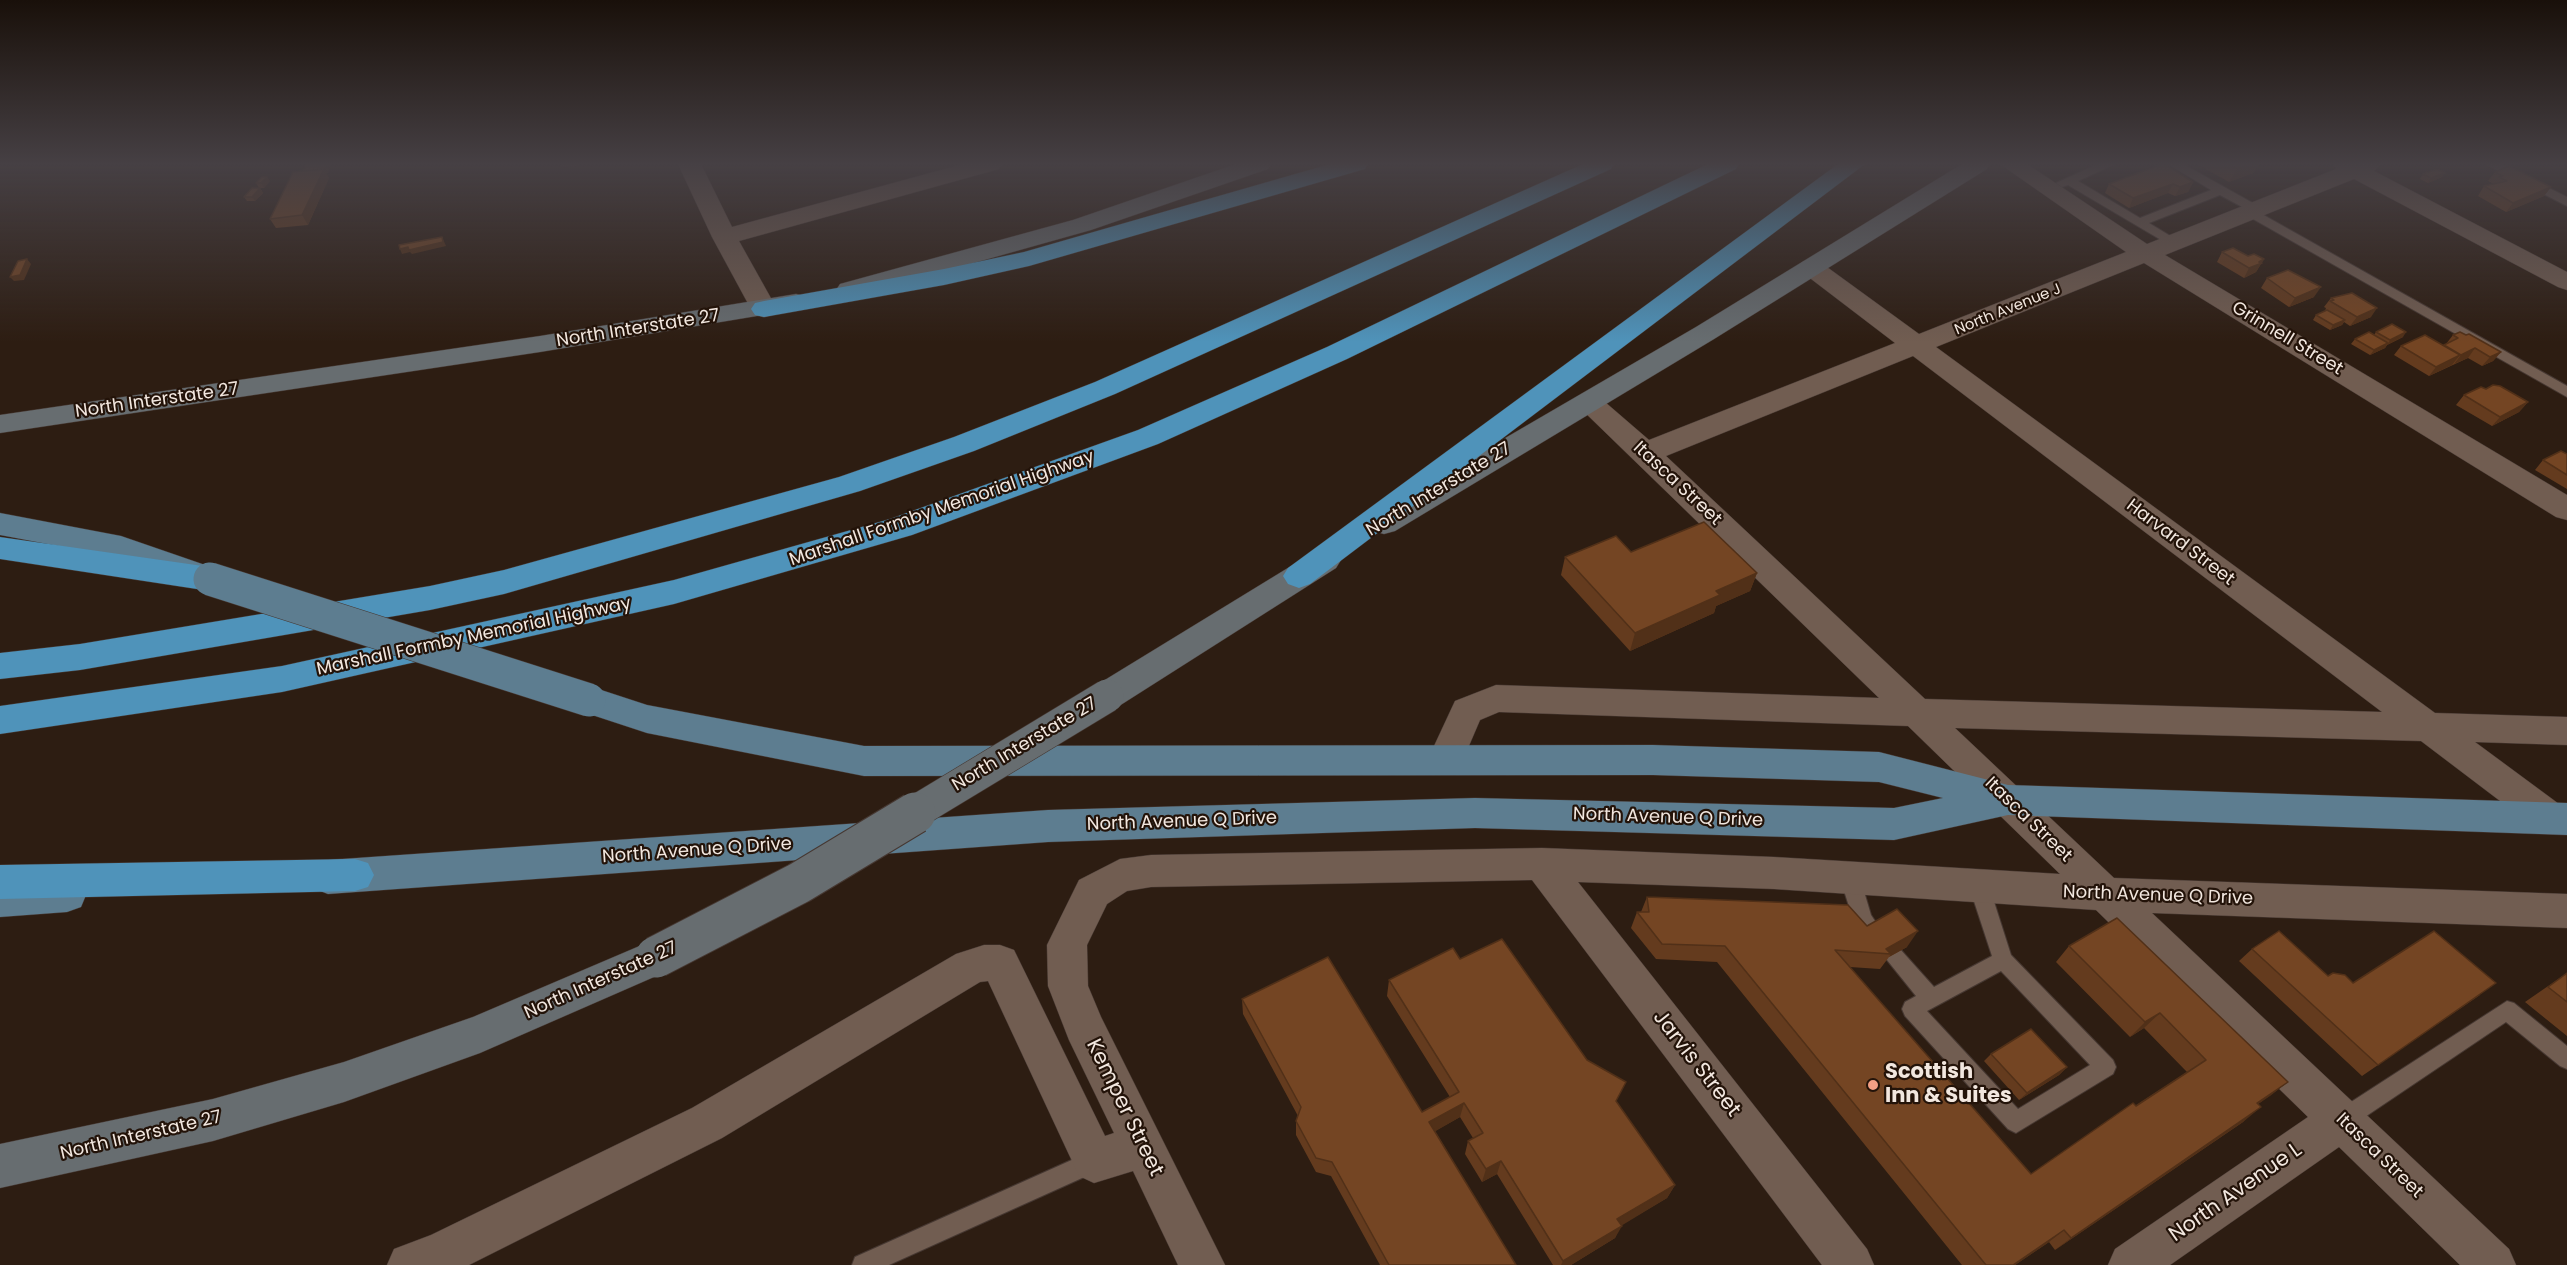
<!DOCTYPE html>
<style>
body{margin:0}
canvas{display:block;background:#2d1d12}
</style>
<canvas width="2567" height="1265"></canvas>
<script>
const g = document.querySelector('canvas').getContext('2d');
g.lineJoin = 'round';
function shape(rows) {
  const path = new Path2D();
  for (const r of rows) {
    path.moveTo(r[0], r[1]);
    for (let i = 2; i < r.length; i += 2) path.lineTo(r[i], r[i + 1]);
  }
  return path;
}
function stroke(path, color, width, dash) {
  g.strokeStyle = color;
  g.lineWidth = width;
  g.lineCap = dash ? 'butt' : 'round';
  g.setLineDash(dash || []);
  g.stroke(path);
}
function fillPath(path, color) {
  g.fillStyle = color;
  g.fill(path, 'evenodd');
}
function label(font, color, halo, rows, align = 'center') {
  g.font = font + ' Poppins,sans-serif';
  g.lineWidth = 4.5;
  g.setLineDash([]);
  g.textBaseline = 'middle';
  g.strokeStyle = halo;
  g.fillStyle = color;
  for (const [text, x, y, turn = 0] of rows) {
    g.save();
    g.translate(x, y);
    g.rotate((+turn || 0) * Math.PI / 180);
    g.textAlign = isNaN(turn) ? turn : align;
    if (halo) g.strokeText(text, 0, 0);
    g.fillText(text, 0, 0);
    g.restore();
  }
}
const service = shape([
 [2098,164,2115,164,2078,181,2140,218,2211,190,2168,164,2183,164,2260,207,2260,213,2567,386,2567,397,2246,215,2246,209,2220,195,2149,223,2177,240,2179,243,2173,247,2068,185,2062,187,2056,183,2098,164],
 [2485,164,2501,164,2567,197,2567,206,2485,164],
 [1850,870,1857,872,1860,878,1871,915,1883,933,1880,939,1873,942,1866,939,1853,919,1840,878,1843,872,1850,870],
 [1979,878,1986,880,1989,886,2011,955,2113,1060,2116,1067,2113,1074,2016,1133,2008,1129,1905,1016,1902,1009,1905,1002,1916,996,1883,955,1886,949,1893,946,1900,949,1934,987,1992,956,1969,886,1972,880,1979,878],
 [2001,971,2090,1065,2018,1109,1927,1011,2001,971],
 [2507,1001,2514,1003,2567,1046,2567,1069,2560,1066,2506,1022,2350,1127,2342,1131,2334,1127,2331,1120,2334,1113,2507,1001],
 [1094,1150,1102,1153,1105,1161,1102,1169,889,1265,852,1265,855,1257,1094,1150]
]);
const minor = shape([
 [678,164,701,164,732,227,963,164,1002,164,999,169,739,241,777,309,773,315,764,317,755,315,751,309,712,237,678,164],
 [2000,164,2027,164,2147,244,2336,169,2333,164,2381,164,2374,171,2567,272,2567,290,2558,287,2354,179,2165,255,2567,495,2567,520,2556,517,2144,263,1936,347,2435,713,2567,717,2567,745,2475,742,2563,807,2567,821,2563,829,2550,833,2537,829,2421,741,1955,728,2114,878,2567,894,2567,928,2152,913,2509,1249,2516,1265,2460,1265,2339,1147,2170,1265,2108,1265,2115,1249,2308,1117,2096,910,1774,889,1578,882,1867,1249,1874,1265,1822,1265,1532,880,1151,887,1127,891,1107,904,1087,945,1088,986,1101,1017,1225,1265,1178,1265,1133,1171,1094,1183,1079,1176,988,981,980,982,722,1138,469,1265,387,1265,394,1249,431,1235,692,1108,956,954,984,945,1000,945,1014,950,1105,1136,1114,1133,1069,1040,1048,986,1047,945,1079,880,1120,859,1151,855,1542,848,1774,857,2060,874,1908,726,1499,712,1480,720,1459,769,1446,773,1433,769,1428,759,1455,701,1496,685,1879,698,1574,402,1578,396,1588,393,1598,396,1649,440,1895,343,1802,272,1798,267,1802,262,1811,259,1820,262,1919,334,2126,252,2000,164],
 [1913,356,2382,712,1925,699,1666,456,1913,356]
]);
const secondary = shape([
 [1236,164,1271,164,1268,169,1091,230,849,298,840,296,836,290,840,284,1073,220,1236,164],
 [1962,164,1990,164,1987,169,1714,339,1395,531,1384,534,1373,531,1369,523,1373,515,1696,327,1962,164],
 [796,294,805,296,809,302,805,308,540,352,0,433,0,415,540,336,796,294],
 [1325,549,1336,552,1341,560,1336,568,1119,706,1107,709,1095,706,1090,696,1095,686,1314,552,1325,549],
 [656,939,670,944,676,957,670,970,480,1053,344,1102,213,1141,0,1188,0,1144,213,1099,344,1062,473,1017,656,939]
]);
const primary = shape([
 [0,513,121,536,208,566,213,574,208,582,197,586,117,557,0,535,0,513],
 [589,686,647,705,864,746,1653,745,1879,752,2008,785,2567,803,2567,835,2008,815,1894,840,1475,828,1048,842,328,894,315,889,309,877,315,865,328,860,1048,810,1475,798,1894,808,1943,798,1879,782,1653,775,864,776,647,733,577,710,572,700,577,690,589,686],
 [67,878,81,883,86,895,81,907,67,912,0,917,0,883,67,878]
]);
const motorway = shape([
 [1330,164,1368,164,1365,169,1029,266,944,285,764,317,755,315,751,309,755,303,764,301,944,269,1024,252,1330,164],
 [1583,164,1614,164,1611,169,1115,394,974,451,860,491,504,594,430,610,80,670,0,679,0,653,80,644,430,586,504,570,839,477,954,437,1095,382,1583,164],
 [1708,164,1739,164,1736,169,1347,359,1158,444,912,535,674,604,282,692,0,734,0,706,282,666,674,580,890,519,1138,430,1327,347,1708,164],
 [1838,164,1865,164,1310,584,1299,588,1288,584,1283,576,1288,568,1838,164],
 [0,537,210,567,221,571,226,579,221,587,210,591,0,559,0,537],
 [355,859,368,863,374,875,368,887,355,891,0,899,0,865,355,859]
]);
const secondaryBridgeFar1 = shape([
 [912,814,1107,696]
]);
const secondaryBridge = shape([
 [656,957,799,883,915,813]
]);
const primaryBridge = shape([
 [210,579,589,700]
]);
const wall = shape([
 [2197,164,2259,164,2253,173,2229,182],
 [293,172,328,173,326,173,329,178,308,225,276,228,270,219],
 [2495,172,2551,187,2544,196,2506,212,2478,196,2484,186,2494,184,2488,181],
 [2423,174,2442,177,2428,183,2420,179],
 [270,181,264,188,260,188,263,193,255,201,247,201,244,197,259,188,256,183],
 [2193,182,2188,192,2175,196,2168,193,2129,208,2105,193,2109,184],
 [2222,252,2248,256,2264,259,2256,272,2244,278,2217,262],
 [2267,278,2314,297,2289,307,2261,288],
 [2331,298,2371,317,2350,326,2344,322,2342,325,2330,330,2313,320,2316,315,2325,311,2326,308,2324,307],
 [2376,332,2403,337,2387,345,2385,348,2370,355,2351,344,2355,339,2374,335],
 [2453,335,2501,352,2493,361,2482,366,2468,358,2429,376,2394,355,2401,346,2443,346,2446,344],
 [2486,389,2528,402,2519,412,2492,426,2456,405,2464,395],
 [2567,454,2567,489,2535,470,2543,460],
 [1631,552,1757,573,1750,591,1716,606,1714,613,1630,651,1561,575,1565,557],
 [1647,897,1867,926,1907,947,1889,957,1880,969,1850,967,2031,1174,2187,1072,2144,1028,2130,1037,2056,962,2069,946,2288,1082,2258,1104,2243,1122,2055,1250,2049,1242,2015,1265,1962,1265,1717,962,1656,959,1631,928,1637,912,1641,912],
 [2252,949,2328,976,2353,983,2480,995,2362,1076,2239,961],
 [1460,959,1617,1102,1675,1185,1667,1198,1621,1225,1615,1238,1571,1265,1553,1265,1497,1174,1482,1182,1465,1154,1468,1141,1473,1138,1460,1117,1435,1131,1516,1265,1380,1265,1331,1176,1316,1172,1296,1135,1296,1121,1298,1116,1243,1014,1242,999,1422,1112,1450,1097,1387,996,1389,980],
 [2567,973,2567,1036,2525,1002],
 [1991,1054,2067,1067,2059,1075,2019,1100,1984,1061]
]);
const shadedWall = shape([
 [327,164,331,164,328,173,326,173,329,178,308,225,302,215],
 [561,164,580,164,580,165,562,168],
 [2249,164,2259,164,2253,173,2229,182,2237,169],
 [2445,173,2442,177,2428,183,2431,178],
 [267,177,270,181,264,188,261,183],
 [2193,182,2188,192,2175,196,2180,187],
 [2173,184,2168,193,2129,208,2133,198],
 [2551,187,2544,196,2506,212,2513,203],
 [260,188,263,193,255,201,252,197],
 [442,237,446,246,412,254,410,252,402,254,400,249],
 [27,259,31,264,24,280,14,281,10,277],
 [2264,259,2256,272,2244,278,2249,268],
 [2321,287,2314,297,2289,307,2295,298],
 [2377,308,2371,317,2350,326,2357,317],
 [2345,320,2342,325,2330,330,2333,325],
 [2406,332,2403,337,2387,345,2385,348,2370,355,2374,350,2388,344,2390,340],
 [2475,348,2468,358,2454,364,2461,355],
 [2501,352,2493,361,2482,366,2490,357],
 [2460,355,2452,365,2429,376,2436,367],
 [2528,402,2519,412,2492,426,2500,417],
 [1757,573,1750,591,1716,606,1714,613,1630,651,1635,633,1716,591],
 [1918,931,1907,947,1889,957,1891,954,1886,949],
 [2160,1013,2144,1028,2130,1037,2145,1022],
 [2067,1067,2059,1075,2019,1100,2027,1093],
 [2288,1082,2270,1096,2239,1117,2257,1103],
 [1464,1103,1460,1117,1427,1136,1429,1122],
 [2261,1107,2243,1122,2055,1250,2071,1238],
 [1501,1161,1497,1174,1482,1182,1486,1169],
 [1675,1185,1667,1198,1611,1232,1617,1219],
 [1622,1226,1615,1238,1571,1265,1561,1265,1563,1261],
 [2064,1230,2049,1242,2015,1265,2013,1265]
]);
const building = shape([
 [306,164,327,164,325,169,303,171,306,164],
 [2162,164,2165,164,2193,182,2180,187,2173,184,2133,198,2109,184,2162,164],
 [2229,164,2249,164,2237,169,2229,164],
 [2509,166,2551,187,2513,203,2484,186,2507,181,2499,177,2503,176,2495,172,2509,166],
 [324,169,302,215,270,219,293,172,324,169],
 [2437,169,2445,173,2431,178,2423,174,2437,169],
 [262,177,267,177,261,183,256,183,262,177],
 [252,188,260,188,252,197,244,197,252,188],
 [442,237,443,242,409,250,408,247,400,249,399,245,442,237],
 [2233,248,2248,256,2254,254,2264,259,2259,262,2262,263,2249,268,2222,252,2233,248],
 [27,259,20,275,10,277,18,261,27,259],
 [2288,270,2321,287,2295,298,2267,278,2288,270],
 [2352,293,2377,308,2357,317,2330,301,2334,300,2331,298,2352,293],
 [2327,310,2345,320,2333,325,2316,315,2327,310],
 [2392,324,2406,332,2390,340,2376,332,2392,324],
 [2369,332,2388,343,2374,350,2355,339,2369,332],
 [2460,332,2466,335,2469,334,2501,352,2490,357,2475,348,2461,355,2444,345,2458,338,2453,335,2460,332],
 [2425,335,2460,355,2436,367,2401,346,2425,335],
 [2493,385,2500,386,2528,402,2500,417,2464,395,2481,387,2486,389,2493,385],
 [2561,451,2567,454,2567,475,2543,460,2561,451],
 [1704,522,1757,573,1716,591,1720,595,1635,633,1565,557,1616,536,1631,552,1704,522],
 [1647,897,1848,905,1867,926,1897,909,1918,931,1886,949,1891,954,1835,950,2031,1174,2133,1103,2136,1106,2206,1060,2160,1013,2145,1022,2069,946,2117,918,2288,1082,2257,1103,2261,1107,2071,1238,2064,1230,2013,1265,1986,1265,1725,946,1662,944,1637,912,1649,912,1647,897],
 [2279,931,2328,976,2333,973,2345,975,2353,983,2434,931,2496,983,2378,1065,2252,949,2279,931],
 [1502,939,1587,1060,1626,1082,1616,1101,1675,1185,1617,1219,1622,1226,1563,1261,1501,1161,1486,1169,1468,1141,1483,1133,1464,1103,1429,1122,1516,1265,1389,1265,1332,1162,1316,1158,1296,1121,1301,1107,1242,999,1328,957,1422,1112,1459,1092,1389,980,1453,948,1460,959,1502,939],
 [2567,973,2567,1002,2548,987,2567,973],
 [2031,1029,2067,1067,2027,1093,1991,1054,2031,1029]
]);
const markers = [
 [1873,1085,6,"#f39f84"]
];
const farStreetnames = [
 ["North Avenue J",2008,310,-22]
];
const streetNames = [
 ["North Interstate 27",638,329,-9],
 ["Grinnell Street",2287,339,31],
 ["North Interstate 27",157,401,-8],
 ["Itasca Street",1677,484,43],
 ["North Interstate 27",1439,490,-31],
 ["Marshall Formby Memorial Highway",942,509,-19],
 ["Harvard Street",2180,543,37],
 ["Marshall Formby Memorial Highway",474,637,-12],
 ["North Interstate 27",1025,745,-31],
 ["North Avenue Q Drive",1668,818,2],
 ["Itasca Street",2028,820,44],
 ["North Avenue Q Drive",1182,822,-2],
 ["North Avenue Q Drive",697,851,-4],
 ["North Avenue Q Drive",2158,896,2],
 ["North Interstate 27",601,981,-24],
 ["North Interstate 27",141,1136,-13],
 ["Itasca Street",2379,1156,44]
];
const nearStreetnames = [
 ["Jarvis Street",1696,1064,52],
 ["Kemper Street",1124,1108,64],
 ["North Avenue L",2236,1193,-35]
];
const nearPoinames = [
 ["Scottish",1885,1073],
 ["Inn & Suites",1885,1097]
];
stroke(service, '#463832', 2);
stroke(minor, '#463832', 1);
stroke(secondary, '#463832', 1);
stroke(primary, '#463832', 1);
stroke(motorway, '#463832', 1);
fillPath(service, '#715d51');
fillPath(minor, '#715d51');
fillPath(secondary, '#676d70');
fillPath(primary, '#5d7d90');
fillPath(motorway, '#4f93ba');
stroke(secondaryBridgeFar1, '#463832', 34, []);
stroke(secondaryBridge, '#463832', 43, []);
stroke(primaryBridge, '#463832', 34, []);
stroke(secondaryBridgeFar1, '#676d70', 33);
stroke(secondaryBridge, '#676d70', 41);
stroke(primaryBridge, '#5d7d90', 33);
fillPath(wall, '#643b1e');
fillPath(shadedWall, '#513018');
fillPath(building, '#744523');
stroke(building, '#513018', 1.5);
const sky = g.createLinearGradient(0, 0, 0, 342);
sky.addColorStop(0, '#19100a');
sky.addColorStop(0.48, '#464044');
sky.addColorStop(1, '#46404400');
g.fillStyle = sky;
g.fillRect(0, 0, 2567, 342);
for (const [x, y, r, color] of markers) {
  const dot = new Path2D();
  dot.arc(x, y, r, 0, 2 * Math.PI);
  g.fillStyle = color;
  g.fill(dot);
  stroke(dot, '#231309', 2);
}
label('15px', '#f2e7df', '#231309', farStreetnames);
label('18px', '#f2e7df', '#231309', streetNames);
label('21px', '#f2e7df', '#231309', nearStreetnames);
label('bold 21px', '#f2e7df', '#231309', nearPoinames, 'left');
</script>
